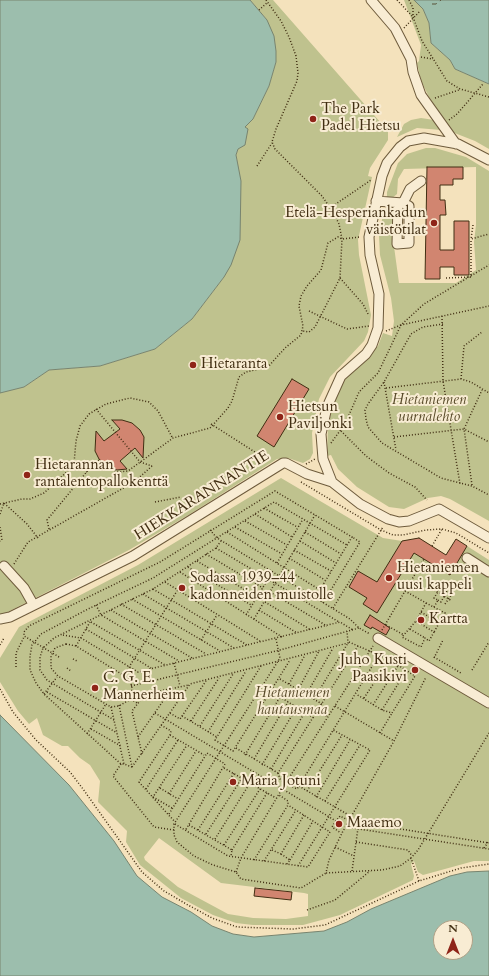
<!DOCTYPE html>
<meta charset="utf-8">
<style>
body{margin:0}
#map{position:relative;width:489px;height:976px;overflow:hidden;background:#f4e2bc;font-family:Cardo,serif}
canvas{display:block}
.north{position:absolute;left:433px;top:920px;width:40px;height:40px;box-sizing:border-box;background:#f8ecd3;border:1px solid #afa086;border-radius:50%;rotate:0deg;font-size:11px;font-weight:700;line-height:16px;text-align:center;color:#412e12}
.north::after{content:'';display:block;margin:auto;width:14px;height:18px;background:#8f2418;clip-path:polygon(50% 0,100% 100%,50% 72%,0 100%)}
</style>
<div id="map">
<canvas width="489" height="976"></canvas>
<div class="north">N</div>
</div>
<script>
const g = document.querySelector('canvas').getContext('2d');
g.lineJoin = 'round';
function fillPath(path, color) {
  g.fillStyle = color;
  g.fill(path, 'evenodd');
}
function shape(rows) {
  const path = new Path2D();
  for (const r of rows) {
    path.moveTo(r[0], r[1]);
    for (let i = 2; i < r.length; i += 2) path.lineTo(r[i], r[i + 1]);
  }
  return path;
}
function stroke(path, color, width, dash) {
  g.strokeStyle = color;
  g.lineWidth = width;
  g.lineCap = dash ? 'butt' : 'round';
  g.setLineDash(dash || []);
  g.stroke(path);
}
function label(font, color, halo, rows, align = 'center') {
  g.font = font + ' Cardo,serif';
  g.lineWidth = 4;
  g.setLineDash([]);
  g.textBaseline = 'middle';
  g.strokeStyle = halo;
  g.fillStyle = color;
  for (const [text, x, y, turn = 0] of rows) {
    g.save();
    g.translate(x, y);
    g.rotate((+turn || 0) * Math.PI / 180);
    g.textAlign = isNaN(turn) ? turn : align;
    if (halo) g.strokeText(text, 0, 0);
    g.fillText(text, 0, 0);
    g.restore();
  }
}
const green = shape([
 [250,0,273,0,388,131,388,140,370,168,368,176,372,177,358,240,359,255,371,315,368,332,364,341,330,377,319,399,312,433,313,453,310,459,303,463,288,458,277,459,190,514,129,550,0,616,0,393,24,387,49,370,100,366,155,349,192,319,224,277,238,170,236,155,245,127,253,119,269,86,276,62,267,20],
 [404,0,414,0,423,9,429,23,431,43,450,60,455,69,489,84,489,149,475,141,452,132,429,97,421,81,417,63,419,61,421,45],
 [421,118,434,120,441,130,417,128,397,137,404,124,411,120],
 [426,148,435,148,466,157,489,171,489,521,450,499,441,496,428,498,404,509,389,507,357,487,338,469,331,455,327,456,328,424,338,391,345,378,378,346,383,333,392,336,394,321,391,298,380,255,379,236,384,209,395,209,392,232,399,283,456,283,476,270,474,242,476,225,476,167,404,169,398,179,397,194,391,199,387,197,387,192,398,163,407,154],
 [281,478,383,538,402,541,419,538,446,555,456,539,489,560,489,861,474,861,423,875,418,872,414,861,411,864,414,876,413,880,340,915,303,925,253,925,236,923,213,915,181,898,140,865,126,842,127,831,98,802,100,781,90,765,80,758,68,746,62,746,43,735,37,718,29,724,18,711,0,682,0,658,19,627,138,565],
 [159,838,221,883,304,893,308,894,308,916,286,919,253,918,228,914,178,887,145,860,144,857]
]);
const water = shape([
 [0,0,250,0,267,20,274,36,276,51,276,62,269,86,253,119,245,127,248,129,245,145,238,149,236,155,241,181,240,240,231,265,224,277,192,319,155,349,100,366,49,370,24,387,0,393,0,0],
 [414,0,489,0,489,84,455,69,450,60,431,43,429,23,423,9,414,0],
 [0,715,69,785,114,841,137,876,162,897,191,912,212,926,233,934,254,937,324,931,347,922,371,909,450,876,467,872,489,871,489,976,0,976,0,715],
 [441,928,465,928,465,952,441,952,441,928]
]);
const ferry = shape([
 [432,4,436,4,441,0]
]);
const building = shape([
 [427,167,463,167,463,179,453,179,453,185,440,185,440,200,445,200,446,215,440,215,440,250,454,250,454,221,469,221,469,275,454,275,454,267,440,267,440,279,425,279,427,167],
 [292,379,309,389,274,447,257,436,292,379],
 [112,420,122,420,132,423,140,430,144,437,143,458,135,448,120,461,127,469,117,470,107,466,99,459,95,451,96,431,104,441,120,429,112,420],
 [419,538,446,555,456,539,467,546,450,575,414,553,377,613,363,604,367,598,349,587,358,571,377,582,402,541,419,538],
 [370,615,390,628,386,635,372,627,371,629,364,625,370,615],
 [255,888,292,892,291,900,254,896,255,888]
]);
const path = shape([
 [266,0,281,21,289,37,296,56,298,73,297,81,276,129,272,142,275,149,322,196,333,212,339,224,342,239,340,278,315,327,309,332,303,331],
 [397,0,413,17],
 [409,0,413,8,413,17,422,41,447,81,460,89,489,97],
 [259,10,268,2],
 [404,28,420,11],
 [421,57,433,59],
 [435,98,459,90],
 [449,120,457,114,483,84],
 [257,166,272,143],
 [330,208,371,180],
 [473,225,471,239,489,234],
 [340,278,363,304,368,314],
 [446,278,471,277,471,239],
 [309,311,347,329,369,326],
 [442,316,443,381,460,484],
 [443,324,423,327,411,334,384,382,368,404,365,410,366,419,368,427,382,443,441,478,472,486,489,495],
 [386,331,401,325,424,304,489,265],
 [461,379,464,346,482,332],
 [384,382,396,450],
 [386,388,461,379,471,382,489,393],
 [96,409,140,462,152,466],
 [211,424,269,461],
 [341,431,366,456,389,473,415,487,427,500],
 [394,437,464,429,489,442],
 [331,443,345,424,359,392,378,373,401,325,489,306],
 [98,460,109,469],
 [74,463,87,472],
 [306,464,315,459],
 [301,482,381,530,393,535,403,535,426,530,442,529,456,533,489,553],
 [472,485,464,429,482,390],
 [185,498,192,508],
 [155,502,181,497],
 [0,504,22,499,30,499,44,493,71,468,74,463,76,441,80,426,89,414,106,404,130,398,149,402,158,411,172,437],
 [264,508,297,527],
 [0,514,4,503,27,524,38,538],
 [255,514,292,537],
 [245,521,287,545],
 [0,527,2,540,0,541],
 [235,527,282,554],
 [49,529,47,520,94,463,118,472,128,471,173,438,210,428,213,425,228,408,232,401,239,377,246,372,268,367,285,348,301,335,303,326,299,306,301,296,307,286,321,270,328,243,338,237,342,239,360,237],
 [210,530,217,538,350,619,359,628,370,634],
 [227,532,320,590],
 [305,532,341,554],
 [300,541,336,563],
 [432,546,442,529],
 [216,548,268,579],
 [294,550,331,571],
 [206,554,263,588],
 [289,558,325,580],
 [197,561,257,597],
 [277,563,303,519],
 [14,564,28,542,134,482,152,466],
 [188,567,251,605],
 [180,572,282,637],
 [165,582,260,641],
 [429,587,452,601],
 [153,589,247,645],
 [405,591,426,603,416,621],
 [270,592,327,626],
 [143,594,234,648],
 [132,599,220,651],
 [265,602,311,630],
 [323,603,360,542,352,537],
 [426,603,445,613,434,632],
 [121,604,206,654],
 [445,604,452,594],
 [96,605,101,615,179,661],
 [434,607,438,600,434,598,441,587,447,591,441,602,438,600],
 [333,608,383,527],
 [111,610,192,658],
 [259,610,297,633],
 [421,612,439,623],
 [246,615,268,579,339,622],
 [254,619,315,515],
 [416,621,434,632,429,641,425,638,421,647,402,637,416,621],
 [91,622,165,665],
 [386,625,404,635],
 [86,629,151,668],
 [410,629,425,638],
 [382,630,424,559],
 [63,635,81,638,138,672,340,622,353,630],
 [276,639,280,658,174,824,174,835,177,842,194,856,213,865,236,872,241,879,301,888,326,873],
 [201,640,217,615],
 [349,642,390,660,415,676,392,713,382,710,356,694],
 [66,644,76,646,128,678,132,686,131,699,119,706,111,707,58,676,51,668,51,656,55,648,66,644],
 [0,645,4,638],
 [76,646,90,622],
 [59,657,24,636,24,632,29,626,160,562,275,491,352,537,315,598],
 [434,657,461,673],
 [434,658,443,640],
 [73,659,77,661],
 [174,663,180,686],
 [261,666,215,740,233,751,290,660],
 [16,667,16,653,24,637],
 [67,668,71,671],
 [472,670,489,642],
 [124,675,177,591],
 [280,679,322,704],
 [289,684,305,655],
 [131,686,280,650,359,628],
 [0,689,13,712,36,740,70,772,83,789,142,872,164,891,188,905,212,918,237,927,293,929,325,925,419,881,461,868,489,864],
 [298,690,319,651],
 [47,692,117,733],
 [272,692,314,718],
 [44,694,57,677],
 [306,695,333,648],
 [364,698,389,660],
 [131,699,137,703],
 [314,699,348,643],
 [119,705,132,767],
 [373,705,401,661],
 [335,706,394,741],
 [111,707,124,764],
 [382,710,406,671],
 [318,711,328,717],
 [155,713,336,821,340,816,350,821,489,843],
 [170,713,180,719,206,681],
 [182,716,217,737],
 [114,720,47,680,40,670,40,657,43,648,54,638,153,589,216,548,221,541],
 [191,721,219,678],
 [161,725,171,731,170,735,139,782,175,822],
 [200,726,233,674],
 [91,729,121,746],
 [208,732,246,671],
 [380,733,392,713],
 [87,734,106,704],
 [170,735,204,755],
 [138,737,172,688],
 [236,748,278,773,358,646],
 [142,754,132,711,145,694,189,685],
 [245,755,280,697],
 [254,759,288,702],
 [121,764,113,776,154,827,174,830],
 [262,765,297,707],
 [132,767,124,764,121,764,44,694,36,683,30,670,30,656,32,645,41,634,88,609,153,578,274,502,347,545],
 [132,767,190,684,348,643,347,631],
 [224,768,276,798],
 [271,769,305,712],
 [278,773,280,779,285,783,297,789,299,786,379,655],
 [299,786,352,817],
 [160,788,178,799],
 [146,789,178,740],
 [307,791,342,735],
 [169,794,196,751],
 [316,797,350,740],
 [325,801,360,745],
 [172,808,153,797,187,745],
 [169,814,207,753,225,764,185,831],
 [336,821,332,827,341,833],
 [175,824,228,856,308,867,330,832,288,805],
 [189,825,232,850,231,856],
 [346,827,489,849],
 [198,830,234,773],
 [206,834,242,778],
 [215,839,250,783],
 [356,842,408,850,412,856],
 [224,845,260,789],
 [335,847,354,856],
 [484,848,489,841],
 [232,850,267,793],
 [272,850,281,854,304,815],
 [281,854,290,860,287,864],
 [411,858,400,866,382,870,326,873,329,860,342,833,394,741,426,677],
 [254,860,288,805,288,801,279,795],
 [290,860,313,821],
 [264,861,296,810],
 [298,866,370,750,333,730],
 [352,871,358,828],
 [236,872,241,858,282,789,373,646],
 [419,881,411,858,418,850,489,733],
 [307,910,335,900,370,871]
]);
const minor = shape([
 [371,0,395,28,411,59,413,72,421,95,456,144],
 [376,201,403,203,409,206,409,243,397,244,398,203],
 [403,203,410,189,421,181],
 [332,482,323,459,321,434,327,407,341,376,366,354,372,345,378,328,379,294,370,255,369,237,382,176,387,163,400,147,408,141,424,138,458,144,489,160],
 [467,558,489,572],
 [4,566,24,588,33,604],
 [0,619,10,617,133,556,283,463,286,463,307,474,332,482,360,504,388,519,399,522,409,521,439,509,489,538],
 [378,638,489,703]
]);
const markers = [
 [313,119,4,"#8f2418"],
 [434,223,4,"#8f2418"],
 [193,365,4,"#8f2418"],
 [280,417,4,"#8f2418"],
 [27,475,4,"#8f2418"],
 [389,578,4,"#8f2418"],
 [182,588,4,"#8f2418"],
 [421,620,4,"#8f2418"],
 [415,670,4,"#8f2418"],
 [95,688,4,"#8f2418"],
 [233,782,4,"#8f2418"],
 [339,824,4,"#8f2418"]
];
const poiNames = [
 ["The Park",321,110],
 ["Padel Hietsu",321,127],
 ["Etelä-Hesperiankadun",426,214,"right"],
 ["väistötilat",426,231,"right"],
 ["Hietaranta",201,365],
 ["Hietsun",288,408],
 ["Paviljonki",288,425],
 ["Hietarannan",35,466],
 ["rantalentopallokenttä",35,483],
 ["Hietaniemen",397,569],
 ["uusi kappeli",397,586],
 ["Sodassa 1939–44",190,579],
 ["kadonneiden muistolle",190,596],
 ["Kartta",429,620],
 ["Juho Kusti",407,661,"right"],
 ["Paasikivi",407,678,"right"],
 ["C. G. E.",103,679],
 ["Mannerheim",103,696],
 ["Maria Jotuni",241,782],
 ["Maaemo",347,824]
];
const parkNames = [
 ["Hietaniemen",429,401],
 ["uurnalehto",429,418],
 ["Hietaniemen",292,694],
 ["hautausmaa",292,711]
];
const streetNames = [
 ["HIEKKARANNANTIE",202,496,-32]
];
fillPath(green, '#bfc28e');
fillPath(water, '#9cbead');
stroke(water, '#78846f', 1);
stroke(ferry, '#585239', 1, [5, 4]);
fillPath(building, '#d18570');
stroke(building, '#412e12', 1);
stroke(minor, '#6e5b3c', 11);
stroke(path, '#412e12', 1.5, [1, 2]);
stroke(minor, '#f8ecd3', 9);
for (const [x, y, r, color] of markers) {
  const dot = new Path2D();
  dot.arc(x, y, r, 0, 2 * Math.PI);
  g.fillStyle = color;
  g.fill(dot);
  stroke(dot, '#f8ecd3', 1.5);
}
label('15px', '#412e12', '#f8ecd3', poiNames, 'left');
label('italic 15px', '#5a4c2b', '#f8ecd3', parkNames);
label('15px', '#412e12', '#f8ecd3', streetNames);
</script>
